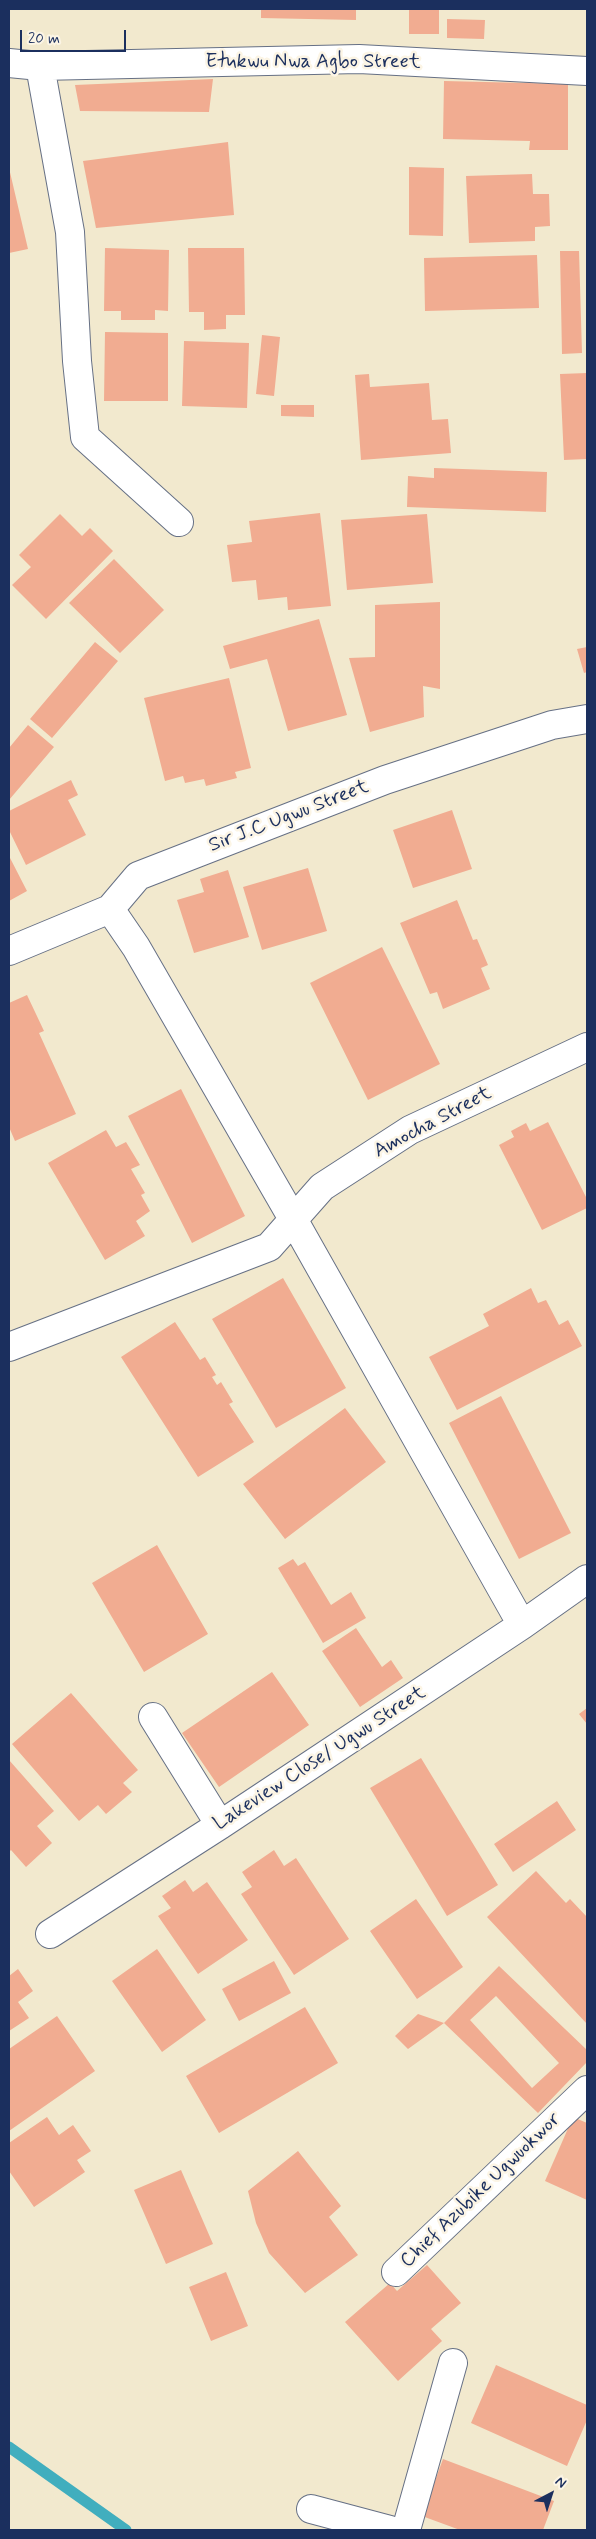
<!DOCTYPE html>
<style>
body{margin:0}
#map{position:relative;width:596px;height:2539px;overflow:hidden;background:#f2e9ce;font-family:Mynerve,sans-serif}
canvas{display:block}
.frame{position:absolute;inset:0;border:10px solid #1b2f5e;pointer-events:none}
.north{position:absolute;left:526px;top:2469px;width:50px;height:50px;-webkit-text-stroke:4px #fcf5e5;paint-order:stroke;rotate:40deg;font-size:14px;font-weight:700;line-height:20px;text-align:center;color:#1b2f5e}
.north::after{content:'';display:block;margin:auto;width:18px;height:22px;background:#1b2f5e;clip-path:polygon(50% 0,100% 100%,50% 72%,0 100%)}
.scale{position:absolute;left:20px;top:30px;width:106px;height:22px;box-sizing:border-box;border:2px solid #1b2f5e;border-top:0;padding-left:6px;font-size:15px;line-height:18px;white-space:nowrap;color:#1b2f5e;-webkit-text-stroke:4px #fcf5e5;paint-order:stroke}
</style>
<div id="map">
<canvas width="596" height="2539"></canvas>
<div class="frame"></div>
<div class="north">N</div>
<div class="scale">20 m</div>
</div>
<script>
const g = document.querySelector('canvas').getContext('2d');
g.lineJoin = 'round';
function shape(rows) {
  const path = new Path2D();
  for (const r of rows) {
    path.moveTo(r[0], r[1]);
    for (let i = 2; i < r.length; i += 2) path.lineTo(r[i], r[i + 1]);
  }
  return path;
}
function stroke(path, color, width, dash) {
  g.strokeStyle = color;
  g.lineWidth = width;
  g.lineCap = dash ? 'butt' : 'round';
  g.setLineDash(dash || []);
  g.stroke(path);
}
function fillPath(path, color) {
  g.fillStyle = color;
  g.fill(path, 'evenodd');
}
function label(font, color, halo, rows, align = 'center') {
  g.font = font + ' Mynerve,sans-serif';
  g.lineWidth = 5;
  g.setLineDash([]);
  g.textBaseline = 'middle';
  g.strokeStyle = halo;
  g.fillStyle = color;
  for (const [text, x, y, turn = 0] of rows) {
    g.save();
    g.translate(x, y);
    g.rotate((+turn || 0) * Math.PI / 180);
    g.textAlign = isNaN(turn) ? turn : align;
    if (halo) g.strokeText(text, 0, 0);
    g.fillText(text, 0, 0);
    g.restore();
  }
}
const stream = shape([
 [9,2447,126,2530]
]);
const building = shape([
 [261,9,356,9,356,20,261,18],
 [409,9,439,9,439,34,409,34],
 [447,19,485,20,484,39,447,38],
 [213,79,209,112,80,111,75,85],
 [444,81,568,84,568,150,529,150,530,141,443,139],
 [228,142,234,215,96,228,83,161],
 [409,167,444,168,443,236,409,235],
 [9,168,28,249,9,253],
 [532,174,533,194,549,194,550,226,535,227,535,241,469,243,466,176],
 [105,248,169,250,168,311,155,310,155,320,121,320,121,311,104,311],
 [188,248,244,248,245,315,226,315,226,329,204,330,204,312,189,312],
 [560,251,579,251,582,353,562,354],
 [537,255,539,308,425,311,424,258],
 [105,332,168,333,168,401,104,401],
 [262,335,280,337,274,396,256,394],
 [184,341,249,343,247,408,182,406],
 [587,373,587,459,564,460,560,374],
 [369,374,370,387,429,383,432,420,448,419,451,453,361,460,355,375],
 [281,405,314,405,314,417,281,416],
 [434,468,547,472,546,512,407,507,408,476,434,478],
 [320,513,331,606,288,610,287,597,258,600,256,580,232,582,227,545,252,542,249,521],
 [60,514,82,536,90,528,113,551,46,619,12,585,31,567,19,555],
 [427,514,433,583,347,590,341,520],
 [114,559,164,610,120,653,69,603],
 [440,602,440,689,423,686,424,717,370,732,349,658,375,657,375,605],
 [319,619,347,715,288,731,267,659,230,669,223,646],
 [95,642,118,661,52,738,30,719],
 [587,647,587,672,584,673,577,649],
 [229,678,251,768,235,772,237,778,206,786,204,779,185,783,183,776,165,781,144,698],
 [28,725,54,747,9,800,9,748],
 [71,780,78,795,68,800,86,835,26,865,9,830,9,811],
 [452,810,472,869,413,888,393,830],
 [9,856,27,891,9,901],
 [308,868,327,931,262,950,243,887],
 [228,870,249,937,194,953,177,900,204,892,200,879],
 [457,900,473,940,477,939,488,965,481,968,490,989,443,1009,437,992,430,994,400,923],
 [382,947,440,1064,368,1100,310,983],
 [27,995,44,1031,39,1033,76,1114,15,1141,9,1127,9,1003],
 [181,1089,245,1216,192,1243,128,1116],
 [548,1122,587,1199,587,1208,542,1230,499,1145,514,1137,511,1131,526,1123,530,1131],
 [106,1130,116,1147,126,1142,140,1165,131,1169,145,1193,141,1195,150,1211,136,1221,145,1236,105,1260,48,1163],
 [283,1278,346,1388,276,1428,212,1319],
 [531,1288,538,1303,546,1300,559,1325,568,1320,582,1346,457,1410,429,1357,489,1326,483,1314],
 [175,1322,200,1360,205,1357,216,1375,212,1377,217,1385,221,1382,233,1402,229,1404,254,1442,198,1477,121,1357],
 [501,1396,571,1533,519,1559,449,1423],
 [345,1408,386,1462,285,1539,243,1484],
 [157,1545,208,1634,144,1672,92,1583],
 [293,1559,298,1566,305,1562,331,1605,351,1592,366,1618,323,1643,278,1568],
 [356,1628,382,1667,391,1660,403,1678,360,1707,322,1651],
 [272,1672,309,1725,219,1787,182,1733],
 [71,1693,138,1770,123,1783,132,1792,106,1814,98,1805,79,1821,12,1744],
 [587,1708,587,1724,579,1714],
 [421,1758,498,1885,447,1916,370,1788],
 [9,1760,54,1811,37,1826,52,1843,26,1867,11,1850,9,1852],
 [557,1801,576,1830,513,1872,494,1844],
 [274,1850,284,1866,296,1858,349,1939,294,1975,241,1894,252,1887,242,1872],
 [536,1871,566,1903,570,1899,587,1917,587,2024,487,1917],
 [185,1880,193,1892,207,1882,248,1940,198,1974,158,1916,171,1908,162,1896],
 [416,1899,463,1967,417,1999,370,1931],
 [157,1949,206,2020,162,2052,112,1981],
 [274,1961,291,1993,239,2021,222,1989],
 [499,1966,587,2050,587,2062,538,2113,444,2023],
 [496,1996,559,2063,532,2088,470,2020],
 [18,1969,33,1991,18,2002,29,2018,9,2031,9,1976],
 [305,2007,338,2063,219,2133,186,2076],
 [418,2014,444,2023,408,2049,395,2036],
 [57,2016,95,2071,9,2131,9,2049],
 [47,2117,59,2135,73,2125,91,2151,77,2160,85,2172,34,2207,9,2171,9,2143],
 [573,2117,587,2123,587,2200,545,2181],
 [298,2151,341,2206,329,2217,358,2255,305,2293,269,2253,256,2223,248,2191],
 [181,2170,213,2244,166,2264,134,2190],
 [427,2265,461,2303,431,2329,442,2341,398,2381,345,2322,390,2283,397,2291],
 [226,2272,248,2326,211,2341,189,2287],
 [496,2365,587,2405,587,2420,567,2466,471,2423],
 [443,2459,554,2501,543,2530,460,2530,422,2516]
]);
const street = shape([
 [9,63,40,66,359,59,587,71],
 [40,66,70,232,77,361,85,437,179,522],
 [110,909,136,947,293,1219,522,1625],
 [9,951,110,909,138,876,385,780,552,725,587,719],
 [9,1347,269,1247,322,1187,410,1130,587,1047],
 [153,1717,220,1825],
 [50,1934,220,1825,522,1625,587,1579],
 [396,2272,587,2090],
 [311,2509,390,2530],
 [406,2530,453,2363]
]);
const streetNames = [
 ["Etukwu Nwa Agbo Street",313,63],
 ["Sir J.C Ugwu Street",289,817,-21],
 ["Amocha Street",433,1123,-28],
 ["Lakeview Close/ Ugwu Street",320,1759,-33],
 ["Chief Azubike Ugwuokwor",481,2191,-44]
];
stroke(stream, '#41aebe', 11);
fillPath(building, '#f1ac91');
stroke(street, '#667085', 30);
stroke(street, '#fff', 28);
label('20px', '#1b2f5e', '#fcf5e5', streetNames);
</script>
